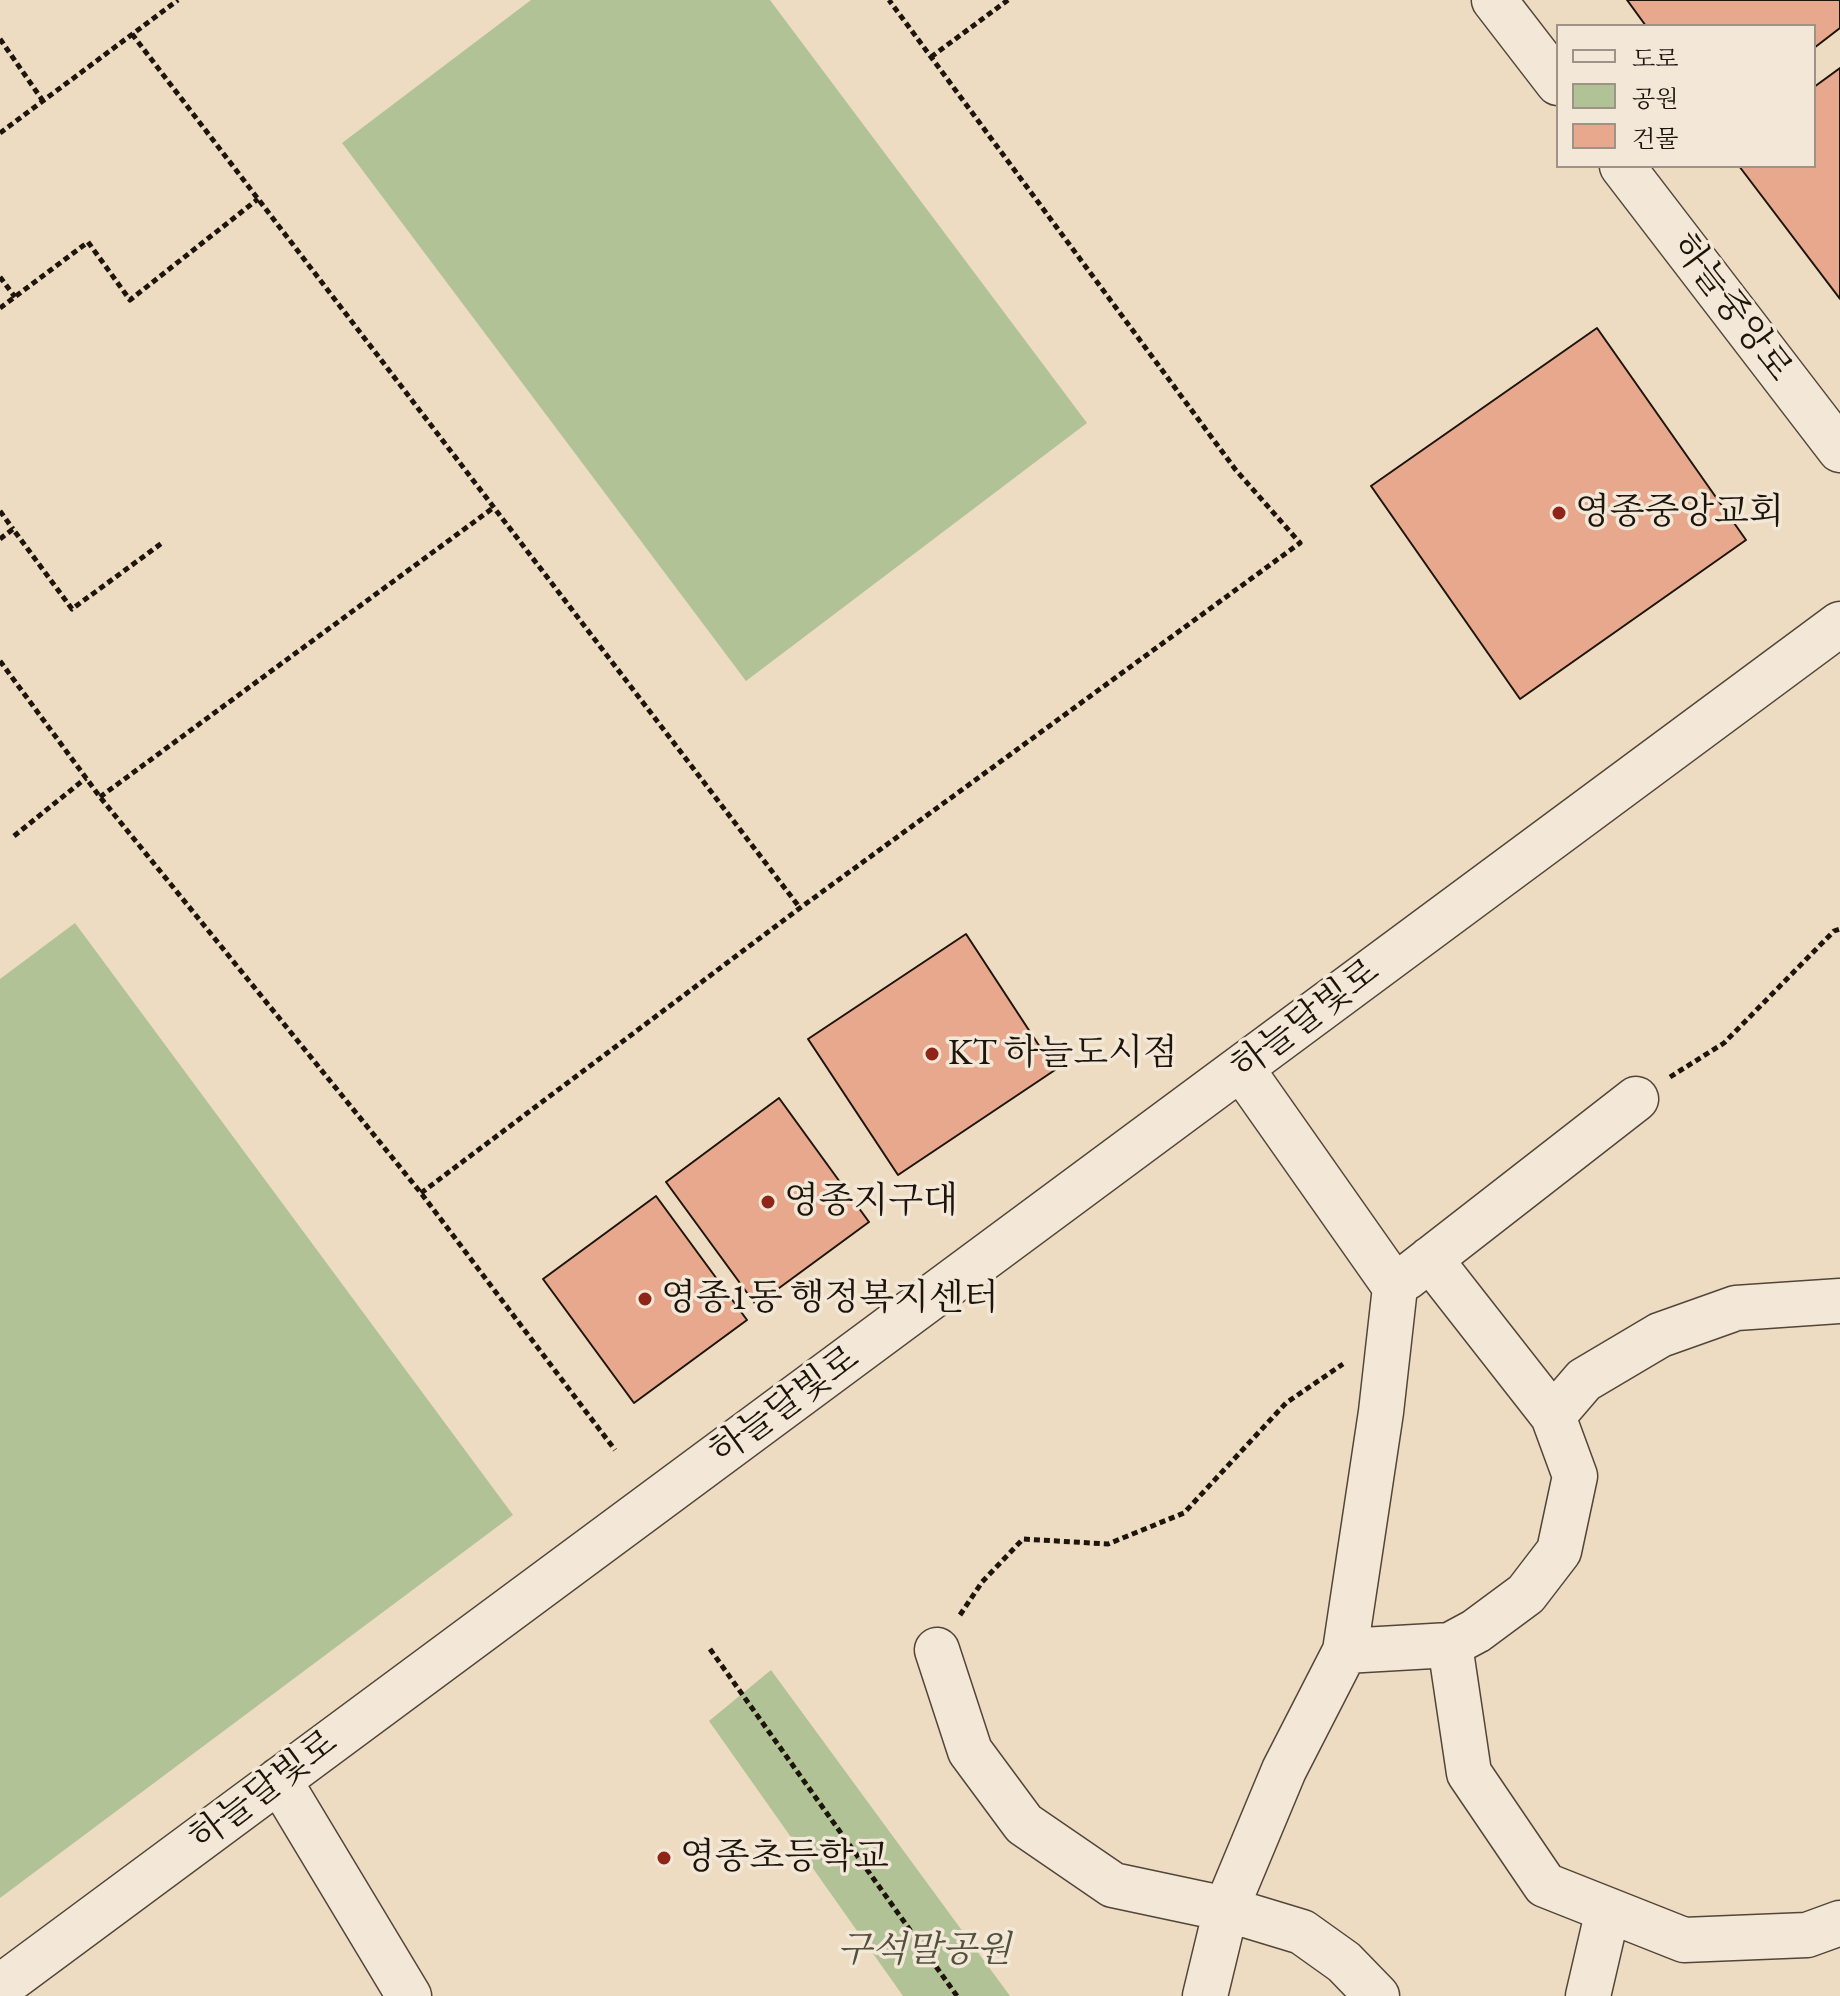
<!DOCTYPE html>
<meta charset="utf-8">
<style>
body{margin:0}
#map{position:relative;width:1840px;height:1996px;overflow:hidden;background:#eddcc1;font-family:"EB Garamond","Noto Serif KR",serif}
canvas{display:block}
.legend{position:absolute;left:1556px;top:24px;width:260px;height:144px;box-sizing:border-box;background:#f3e8d7;border:2px solid #9d9386;margin:0;padding:10px 14px;list-style:none;font-size:24px;color:#1d140c}
.legend li{display:flex;align-items:center;gap:16px;height:40px}
.legend b{width:40px;border:2px solid #9d9386}
</style>
<div id="map">
<canvas width="1840" height="1996"></canvas>
<ul class="legend">
<li><b style="height:10px;background:#f3e8d7"></b>도로</li>
<li><b style="height:22px;background:#b2c297"></b>공원</li>
<li><b style="height:22px;background:#e7a88d"></b>건물</li>
</ul>
</div>
<script>
const g = document.querySelector('canvas').getContext('2d');
g.lineJoin = 'round';
function fillPath(path, color) {
  g.fillStyle = color;
  g.fill(path, 'evenodd');
}
function shape(rows) {
  const path = new Path2D();
  for (const r of rows) {
    path.moveTo(r[0], r[1]);
    for (let i = 2; i < r.length; i += 2) path.lineTo(r[i], r[i + 1]);
  }
  return path;
}
function stroke(path, color, width, dash) {
  g.strokeStyle = color;
  g.lineWidth = width;
  g.lineCap = dash ? 'butt' : 'round';
  g.setLineDash(dash || []);
  g.stroke(path);
}
function label(font, color, halo, rows, align = 'center') {
  g.font = font + ' "EB Garamond","Noto Serif KR",serif';
  g.lineWidth = 7;
  g.setLineDash([]);
  g.textBaseline = 'middle';
  g.strokeStyle = halo;
  g.fillStyle = color;
  for (const [text, x, y, turn = 0] of rows) {
    g.save();
    g.translate(x, y);
    g.rotate((+turn || 0) * Math.PI / 180);
    g.textAlign = isNaN(turn) ? turn : align;
    if (halo) g.strokeText(text, 0, 0);
    g.fillText(text, 0, 0);
    g.restore();
  }
}
const green = shape([
 [531,0,770,0,1087,423,746,681,342,143],
 [75,923,513,1515,0,1898,0,979],
 [771,1670,1010,1996,903,1996,709,1721]
]);
const building = shape([
 [1627,0,1840,0,1840,28,1814,48,1814,26,1646,26,1627,0],
 [1840,68,1840,299,1739,166,1814,166,1814,87,1840,68],
 [1597,328,1746,540,1520,699,1371,486,1597,328],
 [966,934,1055,1070,898,1175,808,1039,966,934],
 [779,1098,869,1222,756,1305,666,1182,779,1098],
 [656,1196,747,1320,634,1403,543,1279,656,1196]
]);
const path = shape([
 [132,34,800,908],
 [0,39,43,101],
 [931,57,1008,0],
 [0,133,178,0],
 [0,277,15,297],
 [0,308,88,242,130,300,258,199],
 [0,511,13,529],
 [0,539,13,529,72,609,162,543],
 [0,661,100,797,421,1193,615,1450],
 [100,797,493,508],
 [14,836,86,778],
 [1670,1077,1724,1043,1834,931,1840,929],
 [421,1193,800,908,1300,543,1235,469,889,0],
 [960,1615,982,1582,1023,1539,1108,1544,1184,1513,1286,1403,1343,1364],
 [710,1649,957,1996]
]);
const minor = shape([
 [1494,0,1558,83],
 [1622,166,1840,450],
 [1406,1278,1636,1099],
 [1553,1416,1584,1380,1660,1335,1736,1308,1840,1301],
 [1450,1645,1469,1773,1545,1885,1684,1940,1807,1935,1840,1923],
 [937,1650,970,1751,1024,1824,1113,1885,1226,1909,1302,1932,1344,1962,1377,1996],
 [1345,1651,1450,1645,1476,1631,1526,1594,1559,1551,1575,1476,1553,1416,1430,1259],
 [279,1780,409,1996],
 [0,1987,1840,624],
 [1205,1996,1226,1909,1284,1770,1345,1651,1381,1412,1395,1287,1241,1068],
 [1588,1996,1608,1910]
]);
const markers = [
 [1559,513,8,"#8f2418"],
 [932,1054,8,"#8f2418"],
 [768,1202,8,"#8f2418"],
 [645,1299,8,"#8f2418"],
 [664,1858,8,"#8f2418"]
];
const streetNames = [
 ["하늘중앙로",1731,308,53],
 ["하늘달빛로",1306,1020,-37],
 ["하늘달빛로",785,1406,-36],
 ["하늘달빛로",264,1791,-37]
];
const poiNames = [
 ["영종중앙교회",1575,513],
 ["KT 하늘도시점",948,1054],
 ["영종지구대",784,1202],
 ["영종1동 행정복지센터",661,1299],
 ["영종초등학교",680,1858]
];
const parkNames = [
 ["구석말공원",924,1951]
];
fillPath(green, '#b2c297');
fillPath(building, '#e7a88d');
stroke(building, '#1d140c', 2);
stroke(minor, '#514639', 47);
stroke(path, '#1d140c', 5, [6, 4]);
stroke(minor, '#f3e8d7', 44);
for (const [x, y, r, color] of markers) {
  const dot = new Path2D();
  dot.arc(x, y, r, 0, 2 * Math.PI);
  g.fillStyle = color;
  g.fill(dot);
  stroke(dot, '#f3e8d7', 3);
}
label('36px', '#1d140c', '#f3e8d7', streetNames);
label('36px', '#1d140c', '#f3e8d7', poiNames, 'left');
label('italic 36px', '#51513d', '#f3e8d7', parkNames);
</script>
